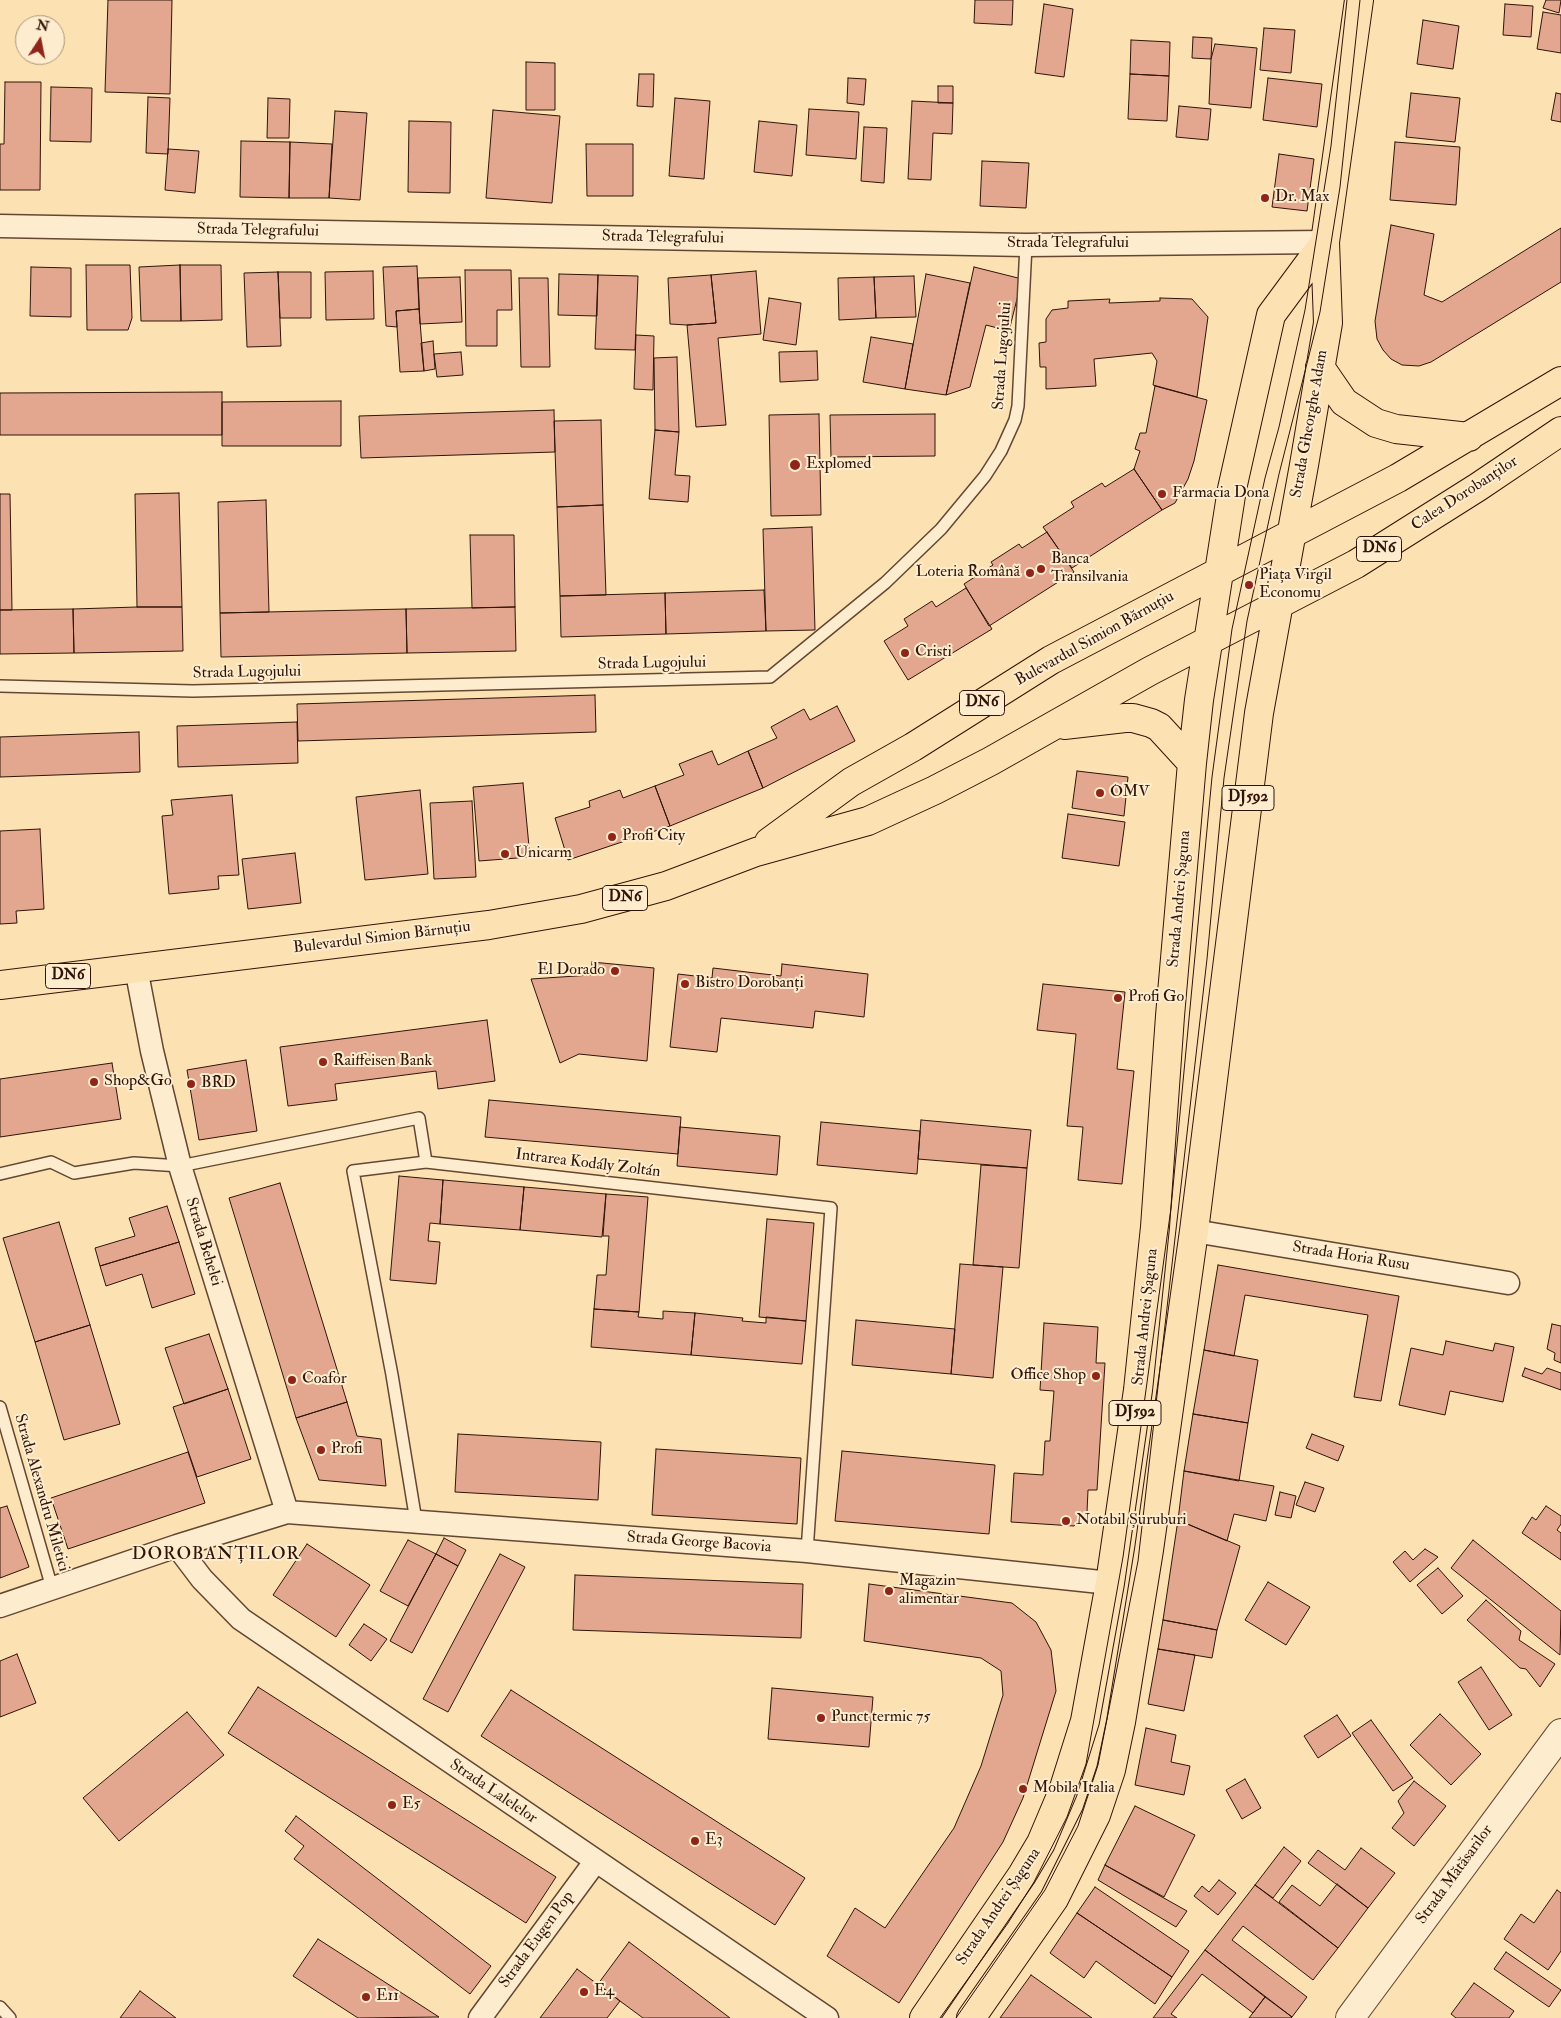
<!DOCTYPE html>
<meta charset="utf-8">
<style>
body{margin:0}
#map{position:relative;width:1561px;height:2018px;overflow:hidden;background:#fce1b2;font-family:"IM FELL Double Pica",serif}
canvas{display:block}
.north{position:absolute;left:15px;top:15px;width:50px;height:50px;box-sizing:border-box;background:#fdeccd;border:1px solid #ab967f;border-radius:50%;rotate:11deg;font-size:14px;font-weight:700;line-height:20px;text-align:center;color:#301409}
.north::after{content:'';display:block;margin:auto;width:18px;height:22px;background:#8f2418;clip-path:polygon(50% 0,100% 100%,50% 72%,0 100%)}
</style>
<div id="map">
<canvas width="1561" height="2018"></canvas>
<div class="north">N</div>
</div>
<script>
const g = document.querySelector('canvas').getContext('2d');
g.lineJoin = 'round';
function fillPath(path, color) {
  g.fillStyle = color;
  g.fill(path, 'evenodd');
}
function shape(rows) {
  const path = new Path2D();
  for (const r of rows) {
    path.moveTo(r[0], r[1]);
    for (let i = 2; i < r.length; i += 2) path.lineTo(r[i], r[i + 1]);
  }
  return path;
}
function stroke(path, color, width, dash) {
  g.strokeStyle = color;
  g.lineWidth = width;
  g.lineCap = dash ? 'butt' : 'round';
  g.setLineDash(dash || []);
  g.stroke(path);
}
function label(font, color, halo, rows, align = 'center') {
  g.font = font + ' "IM FELL Double Pica",serif';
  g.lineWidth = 4;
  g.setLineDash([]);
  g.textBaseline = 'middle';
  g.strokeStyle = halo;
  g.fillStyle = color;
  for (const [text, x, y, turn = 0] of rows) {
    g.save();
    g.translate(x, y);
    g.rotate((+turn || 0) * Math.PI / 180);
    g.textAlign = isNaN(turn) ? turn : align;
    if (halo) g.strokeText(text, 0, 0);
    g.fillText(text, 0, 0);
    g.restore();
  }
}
const building = shape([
 [108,0,172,0,170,94,105,92,108,0],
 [975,0,1013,0,1012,25,974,23,975,0],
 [1546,0,1561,0,1559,13,1543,8,1546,0],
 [1044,4,1073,9,1064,77,1035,73,1044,4],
 [1505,4,1533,6,1531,37,1503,35,1505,4],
 [1543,12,1561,15,1561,53,1537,49,1543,12],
 [1423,20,1459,26,1453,69,1417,64,1423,20],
 [1264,28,1295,30,1291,73,1260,70,1264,28],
 [1193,37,1212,38,1211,59,1192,58,1193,37],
 [1131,40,1170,42,1169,76,1130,74,1131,40],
 [1215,44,1257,48,1251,108,1209,104,1211,59,1215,44],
 [526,62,555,63,555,110,526,110,526,62],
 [639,74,654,74,653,107,637,106,639,74],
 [1130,74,1169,76,1167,121,1128,119,1130,74],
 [848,78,866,79,864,105,847,103,848,78],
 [1268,78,1322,84,1317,127,1263,120,1268,78],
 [5,82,41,82,40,190,0,190,0,144,4,144,5,82],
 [938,86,953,86,953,103,938,103,938,86],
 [51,87,92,88,91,142,50,141,51,87],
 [1411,93,1460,98,1455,142,1406,137,1411,93],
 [1556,93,1561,94,1561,122,1551,120,1556,93],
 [148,97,170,98,168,154,146,153,148,97],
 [268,98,290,99,289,138,267,138,268,98],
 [675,98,710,101,704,179,669,176,675,98],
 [912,101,953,103,952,134,933,133,931,180,908,179,912,101],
 [1179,106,1211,109,1208,140,1176,137,1179,106],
 [809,109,859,112,856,159,806,155,809,109],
 [493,110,560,116,552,203,486,198,493,110],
 [335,111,367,113,360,200,329,198,335,111],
 [409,121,451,122,450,193,408,192,409,121],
 [759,121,797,125,792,176,754,172,759,121],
 [864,127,887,128,884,183,861,181,864,127],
 [241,141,290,142,289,198,240,197,241,141],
 [290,142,332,144,329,198,289,198,290,142],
 [1395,142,1460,147,1456,205,1390,200,1395,142],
 [586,144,633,144,633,196,587,196,586,144],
 [168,149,199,151,195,193,165,190,168,149],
 [1279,154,1314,159,1307,211,1272,207,1279,154],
 [982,161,1029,163,1026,208,980,206,982,161],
 [1391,225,1434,234,1424,295,1442,302,1561,228,1561,282,1431,362,1419,366,1402,365,1391,359,1383,350,1377,339,1375,321,1391,225],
 [86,265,130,265,132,318,128,330,87,330,86,265],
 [180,265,181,321,141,321,139,267,180,265],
 [180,265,221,265,222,320,181,321,180,265],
 [417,266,419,309,396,311,397,327,386,326,383,267,417,266],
 [31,267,71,268,71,317,30,316,31,267],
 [974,267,1022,279,1009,331,986,325,970,387,946,395,974,267],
 [465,270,511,270,512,310,497,310,497,346,466,346,465,270],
 [373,271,374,319,326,320,325,272,373,271],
 [756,271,761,334,718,338,726,425,696,427,687,325,716,323,711,275,756,271],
 [278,272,281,346,247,347,244,273,278,272],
 [278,272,311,272,311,318,280,318,278,272],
 [559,274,598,275,597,316,558,315,559,274],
 [926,274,970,283,946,395,905,389,926,274],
 [598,275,638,276,635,350,595,349,598,275],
 [711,275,716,323,687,325,670,324,668,278,711,275],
 [914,276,916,317,876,318,874,277,914,276],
 [460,277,462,322,420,324,418,278,460,277],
 [874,277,876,318,839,320,838,278,874,277],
 [519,278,548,278,550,367,521,367,519,278],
 [769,298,801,303,796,345,763,340,769,298],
 [1160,298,1192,299,1208,317,1197,397,1153,385,1157,361,1152,353,1094,359,1096,386,1046,389,1046,367,1040,367,1039,343,1046,342,1046,319,1052,310,1068,308,1068,301,1110,299,1109,303,1160,301,1160,298],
 [419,309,424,371,400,372,396,311,419,309],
 [636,335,654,336,653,390,634,389,636,335],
 [871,337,913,344,905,389,863,382,871,337],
 [433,341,435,369,424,371,421,343,433,341],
 [817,351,818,380,780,382,779,352,817,351],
 [461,352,463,375,437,377,434,354,461,352],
 [677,357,679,432,655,430,654,358,677,357],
 [1155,386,1207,400,1194,461,1188,479,1175,503,1162,510,1134,469,1140,451,1135,449,1140,433,1146,433,1155,386],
 [222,392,222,435,0,435,0,393,222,392],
 [341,401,341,446,222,446,222,402,341,401],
 [554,410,555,452,361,458,359,416,554,410],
 [819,414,821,515,771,516,769,415,819,414],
 [935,414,935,456,831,457,830,415,935,414],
 [601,420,603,505,557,507,554,421,601,420],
 [655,430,679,432,675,475,690,476,688,502,649,499,655,430],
 [1134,469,1162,510,1072,568,1043,527,1074,507,1071,502,1102,483,1105,487,1134,469],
 [179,493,182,607,137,607,135,494,179,493],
 [0,494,10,494,12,610,0,610,0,494],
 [266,500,269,612,220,613,218,502,266,500],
 [603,505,606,595,560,596,557,507,603,505],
 [812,527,815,630,766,631,763,529,812,527],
 [1047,532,1074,572,989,626,964,584,993,565,991,562,1019,544,1022,548,1047,532],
 [470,535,514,535,515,607,472,608,470,535],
 [966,588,992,629,908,680,884,641,908,626,904,619,932,601,936,607,966,588],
 [764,590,766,631,666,634,665,593,764,590],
 [665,593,666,634,561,637,560,596,665,593],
 [137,607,182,607,183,651,74,653,73,609,137,607],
 [515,607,516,651,407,653,406,609,515,607],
 [73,609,74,653,0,654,0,610,73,609],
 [406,609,407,653,221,657,220,613,406,609],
 [595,695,596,732,298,741,297,704,595,695],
 [837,706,855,741,763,788,748,751,777,738,771,727,804,709,810,720,837,706],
 [297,722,298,763,178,767,177,726,297,722],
 [139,732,140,772,0,777,0,737,139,732],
 [712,751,718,765,748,751,763,788,670,826,655,786,684,775,679,764,712,751],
 [1077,771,1128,777,1124,816,1072,808,1077,771],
 [523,783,530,857,479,861,473,787,523,783],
 [655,786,670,826,568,860,555,818,590,807,589,801,620,790,623,798,655,786],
 [420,790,428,874,365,880,356,797,420,790],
 [232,795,239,875,218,876,219,889,169,894,162,816,173,815,171,800,232,795],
 [472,801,476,877,434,879,430,803,472,801],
 [1068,814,1125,822,1119,866,1062,858,1068,814],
 [40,829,44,909,16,911,17,923,0,924,0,831,40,829],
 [295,853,301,903,248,909,242,859,295,853],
 [592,962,654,968,647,1061,579,1054,560,1063,531,979,591,975,592,962],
 [782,964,868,974,864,1017,815,1011,813,1028,721,1018,717,1052,670,1047,678,974,712,978,713,968,781,976,782,964],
 [1043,984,1125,992,1117,1069,1134,1071,1122,1184,1078,1180,1083,1127,1067,1126,1076,1034,1037,1030,1043,984],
 [487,1020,495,1081,438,1089,436,1071,335,1084,337,1100,288,1106,280,1047,487,1020],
 [246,1060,257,1131,199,1140,187,1070,246,1060],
 [112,1063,121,1119,0,1137,0,1079,112,1063],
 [489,1100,681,1117,678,1154,485,1137,489,1100],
 [921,1120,1031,1130,1027,1168,918,1159,921,1120],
 [821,1122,920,1131,917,1174,817,1165,821,1122],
 [680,1127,780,1136,777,1175,677,1166,680,1127],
 [981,1165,1027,1168,1019,1268,973,1265,981,1165],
 [399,1176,443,1180,440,1224,430,1223,428,1241,440,1242,436,1284,390,1280,399,1176],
 [443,1180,524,1187,520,1230,440,1224,443,1180],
 [280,1183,347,1402,296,1418,229,1198,280,1183],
 [524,1187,606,1194,602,1237,520,1230,524,1187],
 [606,1194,648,1197,639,1312,594,1309,597,1275,606,1275,609,1236,603,1236,606,1194],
 [167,1206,179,1242,100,1266,95,1248,135,1236,129,1218,167,1206],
 [767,1219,814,1223,806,1321,759,1317,767,1219],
 [59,1222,90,1325,35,1342,3,1238,59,1222],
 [179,1242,195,1294,152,1308,142,1274,106,1286,100,1266,179,1242],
 [960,1264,1003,1267,993,1378,951,1374,960,1264],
 [1218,1265,1399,1296,1381,1401,1354,1397,1368,1315,1245,1295,1234,1356,1204,1350,1218,1265],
 [594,1309,639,1312,638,1317,663,1319,663,1311,695,1313,691,1355,591,1347,594,1309],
 [695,1313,743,1318,742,1321,766,1323,766,1317,806,1321,802,1364,691,1355,695,1313],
 [856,1320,955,1329,951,1374,852,1365,856,1320],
 [1044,1323,1098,1327,1096,1363,1105,1363,1097,1490,1088,1490,1087,1512,1074,1526,1011,1522,1014,1473,1043,1475,1045,1441,1050,1441,1054,1391,1040,1390,1044,1323],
 [1552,1324,1561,1326,1561,1363,1554,1360,1555,1353,1547,1349,1552,1324],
 [90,1325,120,1424,64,1440,35,1342,90,1325],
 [209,1334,228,1389,184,1404,165,1348,209,1334],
 [1446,1341,1493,1351,1495,1343,1514,1347,1503,1402,1450,1391,1445,1415,1399,1405,1411,1348,1443,1355,1446,1341],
 [1204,1350,1258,1360,1248,1423,1193,1414,1204,1350],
 [1525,1368,1542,1374,1547,1368,1561,1373,1561,1390,1522,1376,1525,1368],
 [228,1389,251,1459,197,1477,173,1407,228,1389],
 [347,1402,357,1436,381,1439,386,1486,319,1480,296,1418,347,1402],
 [1193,1414,1248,1423,1239,1481,1184,1471,1193,1414],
 [458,1434,601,1442,598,1500,455,1492,458,1434],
 [1312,1434,1344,1446,1338,1461,1306,1448,1312,1434],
 [656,1449,801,1458,797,1524,652,1515,656,1449],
 [842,1451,995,1465,989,1534,835,1521,842,1451],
 [188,1452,205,1503,68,1549,51,1498,188,1452],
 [1184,1471,1274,1486,1266,1521,1234,1514,1227,1541,1178,1520,1184,1471],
 [1305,1482,1324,1488,1315,1512,1296,1505,1305,1482],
 [1280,1492,1296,1496,1291,1518,1275,1515,1280,1492],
 [7,1506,29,1567,0,1578,0,1508,7,1506],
 [1546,1506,1561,1516,1561,1524,1557,1530,1561,1533,1561,1560,1522,1533,1532,1517,1536,1520,1546,1506],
 [1178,1520,1240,1546,1217,1630,1163,1620,1178,1520],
 [444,1538,466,1550,458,1566,436,1554,444,1538],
 [408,1540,436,1554,408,1606,380,1591,408,1540],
 [1473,1540,1561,1611,1560,1655,1451,1568,1473,1540],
 [307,1544,370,1585,336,1637,273,1595,307,1544],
 [1425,1549,1438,1557,1410,1582,1393,1562,1405,1551,1413,1560,1425,1549],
 [436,1554,458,1566,412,1653,390,1641,436,1554],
 [500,1554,525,1567,448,1712,423,1699,500,1554],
 [1438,1568,1463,1596,1442,1614,1417,1585,1438,1568],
 [575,1575,803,1584,801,1638,573,1630,575,1575],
 [1268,1582,1310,1607,1286,1645,1245,1620,1268,1582],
 [869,1584,1012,1603,1036,1622,1051,1650,1056,1691,1023,1798,1003,1842,899,2003,827,1956,855,1908,885,1928,954,1828,981,1766,1003,1695,1001,1671,981,1658,864,1641,869,1584],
 [1486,1600,1521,1631,1519,1640,1555,1664,1540,1687,1526,1669,1520,1668,1467,1620,1486,1600],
 [1163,1620,1217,1630,1212,1658,1158,1649,1163,1620],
 [364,1624,387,1639,371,1661,349,1645,364,1624],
 [1158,1649,1195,1655,1184,1711,1148,1704,1158,1649],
 [17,1654,36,1703,0,1717,0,1661,17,1654],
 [1481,1667,1512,1715,1489,1730,1458,1682,1481,1667],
 [258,1687,556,1877,526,1923,228,1733,258,1687],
 [772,1688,873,1697,869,1747,768,1739,772,1688],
 [511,1690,805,1878,775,1925,481,1736,511,1690],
 [187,1712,224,1755,119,1841,83,1798,187,1712],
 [1440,1714,1481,1754,1451,1785,1410,1745,1440,1714],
 [1337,1715,1351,1736,1318,1758,1304,1736,1337,1715],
 [1371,1720,1413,1778,1393,1791,1352,1733,1371,1720],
 [1146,1728,1176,1735,1171,1762,1190,1766,1184,1795,1135,1785,1146,1728],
 [1245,1779,1261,1808,1242,1819,1226,1790,1245,1779],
 [1414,1781,1446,1806,1414,1846,1392,1828,1404,1813,1398,1801,1414,1781],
 [1135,1806,1195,1835,1164,1897,1105,1865,1135,1806],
 [296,1816,491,1966,470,1994,294,1859,304,1846,285,1831,296,1816],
 [1284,1847,1301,1861,1273,1898,1255,1885,1284,1847],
 [1361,1848,1395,1873,1368,1908,1308,1863,1318,1850,1345,1870,1361,1848],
 [1105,1865,1187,1911,1176,1927,1098,1880,1105,1865],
 [1219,1880,1236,1893,1218,1915,1194,1896,1202,1886,1209,1892,1219,1880],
 [1337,1884,1368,1908,1338,1948,1279,1902,1292,1885,1320,1906,1337,1884],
 [1255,1885,1338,1948,1313,1980,1243,1926,1232,1940,1307,1997,1292,2017,1205,1950,1255,1885],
 [1095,1887,1189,1951,1172,1977,1077,1913,1095,1887],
 [1557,1890,1561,1893,1561,1951,1548,1970,1504,1939,1521,1914,1534,1923,1557,1890],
 [1077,1913,1172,1977,1155,2004,1096,1961,1084,1978,1050,1953,1077,1913],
 [318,1939,439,2017,358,2018,293,1976,318,1939],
 [629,1942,730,2018,643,2018,620,2001,598,1984,629,1942],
 [1205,1950,1265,1997,1253,2013,1202,1974,1171,2014,1177,2018,1153,2018,1205,1950],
 [1506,1952,1561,1990,1549,2007,1494,1969,1506,1952],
 [577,1969,620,2001,607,2018,540,2018,577,1969],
 [1031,1975,1092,2018,1000,2018,1031,1975],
 [1474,1983,1514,2011,1509,2018,1456,2018,1451,2014,1474,1983],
 [140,1991,176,2018,120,2018,140,1991],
 [1265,1997,1292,2017,1291,2018,1249,2018,1265,1997]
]);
const service = shape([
 [0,686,193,691,770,677,885,583,941,529,985,476,1001,451,1015,420,1018,406,1026,245],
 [0,1174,51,1162,74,1173,134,1163,180,1166,419,1118,426,1162],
 [0,1407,52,1588],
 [416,1521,392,1375,353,1171,426,1162,831,1208,807,1551],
 [0,2007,10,2018]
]);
const minor = shape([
 [0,226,1026,245,1325,242],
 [136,968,152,1051,180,1166,287,1512],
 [1194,1231,1508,1283],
 [177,1546,202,1579,241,1619,827,2018],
 [0,1606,177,1546,287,1512,807,1551,1110,1583],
 [480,2018,595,1862]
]);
const tertiary = shape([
 [1350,2018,1561,1733]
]);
const primary = shape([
 [1320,367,1344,402,1376,423,1396,429,1469,437],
 [1064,725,1125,718,1133,718,1151,723,1159,727,1192,763],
 [769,842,851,782,913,747,1051,660,1398,478,1561,381],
 [0,985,489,925,581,909,666,886,756,852,868,821,935,790,991,761,1150,671,1356,564,1478,487,1561,431],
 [924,2018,1022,1875,1041,1843,1063,1791,1085,1721,1110,1583,1138,1390,1155,1227,1170,1016,1192,763,1199,700,1232,489,1271,315,1325,242],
 [971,2018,1054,1899,1096,1815,1111,1770,1121,1722,1149,1550,1194,1231,1259,713,1304,465,1328,323,1325,242,1359,0]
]);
const tram = shape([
 [940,2018,1008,1923,1034,1882,1067,1817,1086,1764,1123,1557,1171,1208,1212,777,1232,629,1265,478,1279,427,1305,310,1331,146,1347,0],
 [956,2018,1045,1890,1078,1826,1098,1765,1138,1561,1207,959,1224,778,1247,621,1279,474,1320,312,1340,187,1360,0]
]);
const markers = [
 [1265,198,5,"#8f2418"],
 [795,465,6,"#8f2418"],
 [1162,494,5,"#8f2418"],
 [1041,569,5,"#8f2418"],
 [1030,573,5,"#8f2418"],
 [1249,585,5,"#8f2418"],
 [905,653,5,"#8f2418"],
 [1100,793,5,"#8f2418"],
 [612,837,5,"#8f2418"],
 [505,854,5,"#8f2418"],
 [615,971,5,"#8f2418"],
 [685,984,5,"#8f2418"],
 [1118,998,5,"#8f2418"],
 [323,1062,5,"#8f2418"],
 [94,1082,5,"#8f2418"],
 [191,1084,5,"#8f2418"],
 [1096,1376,5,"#8f2418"],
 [292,1380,5,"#8f2418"],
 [321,1450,5,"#8f2418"],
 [1066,1521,5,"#8f2418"],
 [889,1591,5,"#8f2418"],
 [821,1718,5,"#8f2418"],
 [1023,1789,5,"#8f2418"],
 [392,1805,5,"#8f2418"],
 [695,1841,5,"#8f2418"],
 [584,1992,5,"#8f2418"],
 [366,1997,5,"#8f2418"]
];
const shields = [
 [1379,549,45],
 [982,703,45],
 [1248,798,52],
 [625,898,45],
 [68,976,45],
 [1135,1413,52]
];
const shieldNames = [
 ["DN6",1379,549],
 ["DN6",982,703],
 ["DJ592",1248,798],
 ["DN6",625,898],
 ["DN6",68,976],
 ["DJ592",1135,1413]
];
const poiNames = [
 ["Dr. Max",1275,198],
 ["Explomed",806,465],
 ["Farmacia Dona",1172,494],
 ["Banca",1051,560],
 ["Transilvania",1051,578],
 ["Loteria Română",1020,573,"right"],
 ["Piața Virgil",1259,576],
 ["Economu",1259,594],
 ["Cristi",915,653],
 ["OMV",1110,793],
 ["Profi City",622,837],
 ["Unicarm",515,854],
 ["El Dorado",605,971,"right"],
 ["Bistro Dorobanți",695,984],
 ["Profi Go",1128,998],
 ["Raiffeisen Bank",333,1062],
 ["Shop&Go",104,1082],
 ["BRD",201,1084],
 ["Office Shop",1086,1376,"right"],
 ["Coafor",302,1380],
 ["Profi",331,1450],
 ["Notabil Șuruburi",1076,1521],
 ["Magazin",899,1582],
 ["alimentar",899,1600],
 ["Punct termic 75",831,1718],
 ["Mobila Italia",1033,1789],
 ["E5",402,1805],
 ["E3",705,1841],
 ["E4",594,1992],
 ["E11",376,1997]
];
const streetNames = [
 ["Strada Telegrafului",258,231,1],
 ["Strada Telegrafului",663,238,1],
 ["Strada Telegrafului",1068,244],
 ["Strada Lugojului",1003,356,-86],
 ["Strada Gheorghe Adam",1310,424,-80],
 ["Calea Dorobanților",1465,494,-33],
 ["Bulevardul Simion Bărnuțiu",1095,639,-29],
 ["Strada Lugojului",652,664,-1],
 ["Strada Lugojului",247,673,-1],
 ["Strada Andrei Șaguna",1180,899,-85],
 ["Bulevardul Simion Bărnuțiu",382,938,-7],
 ["Intrarea Kodály Zoltán",588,1164,7],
 ["Strada Behelei",203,1242,73],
 ["Strada Horia Rusu",1351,1257,9],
 ["Strada Andrei Șaguna",1146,1317,-84],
 ["Strada Alexandru Miletici",41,1493,74],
 ["Strada George Bacovia",699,1543,4],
 ["Strada Lalelelor",493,1792,34],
 ["Strada Mătăsarilor",1455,1875,-54],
 ["Strada Andrei Șaguna",999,1907,-56],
 ["Strada Eugen Pop",537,1940,-54]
];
const neighbourhoodNames = [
 ["DOROBANȚILOR",216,1555]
];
fillPath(building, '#e2a78e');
stroke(building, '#301409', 1);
stroke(service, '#634733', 14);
stroke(minor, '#634733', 25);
stroke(tertiary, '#634733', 30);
stroke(primary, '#301409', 30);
stroke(service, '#fdeccd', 11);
stroke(minor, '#fdeccd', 22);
stroke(tertiary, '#fdeccd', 28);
stroke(primary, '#fce1b2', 28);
stroke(tram, '#301409', 1);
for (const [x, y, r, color] of markers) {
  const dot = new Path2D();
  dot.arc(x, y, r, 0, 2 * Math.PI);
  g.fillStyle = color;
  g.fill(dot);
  stroke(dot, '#fdeccd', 2);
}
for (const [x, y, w] of shields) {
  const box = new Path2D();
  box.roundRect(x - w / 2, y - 12.5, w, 25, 4);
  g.fillStyle = '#fdeccd';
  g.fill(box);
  stroke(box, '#301409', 1);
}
label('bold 15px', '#301409', null, shieldNames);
label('16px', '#301409', '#fdeccd', poiNames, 'left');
label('16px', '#301409', '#fdeccd', streetNames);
g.letterSpacing = '1px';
label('18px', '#301409', '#fdeccd', neighbourhoodNames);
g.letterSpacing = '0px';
</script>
